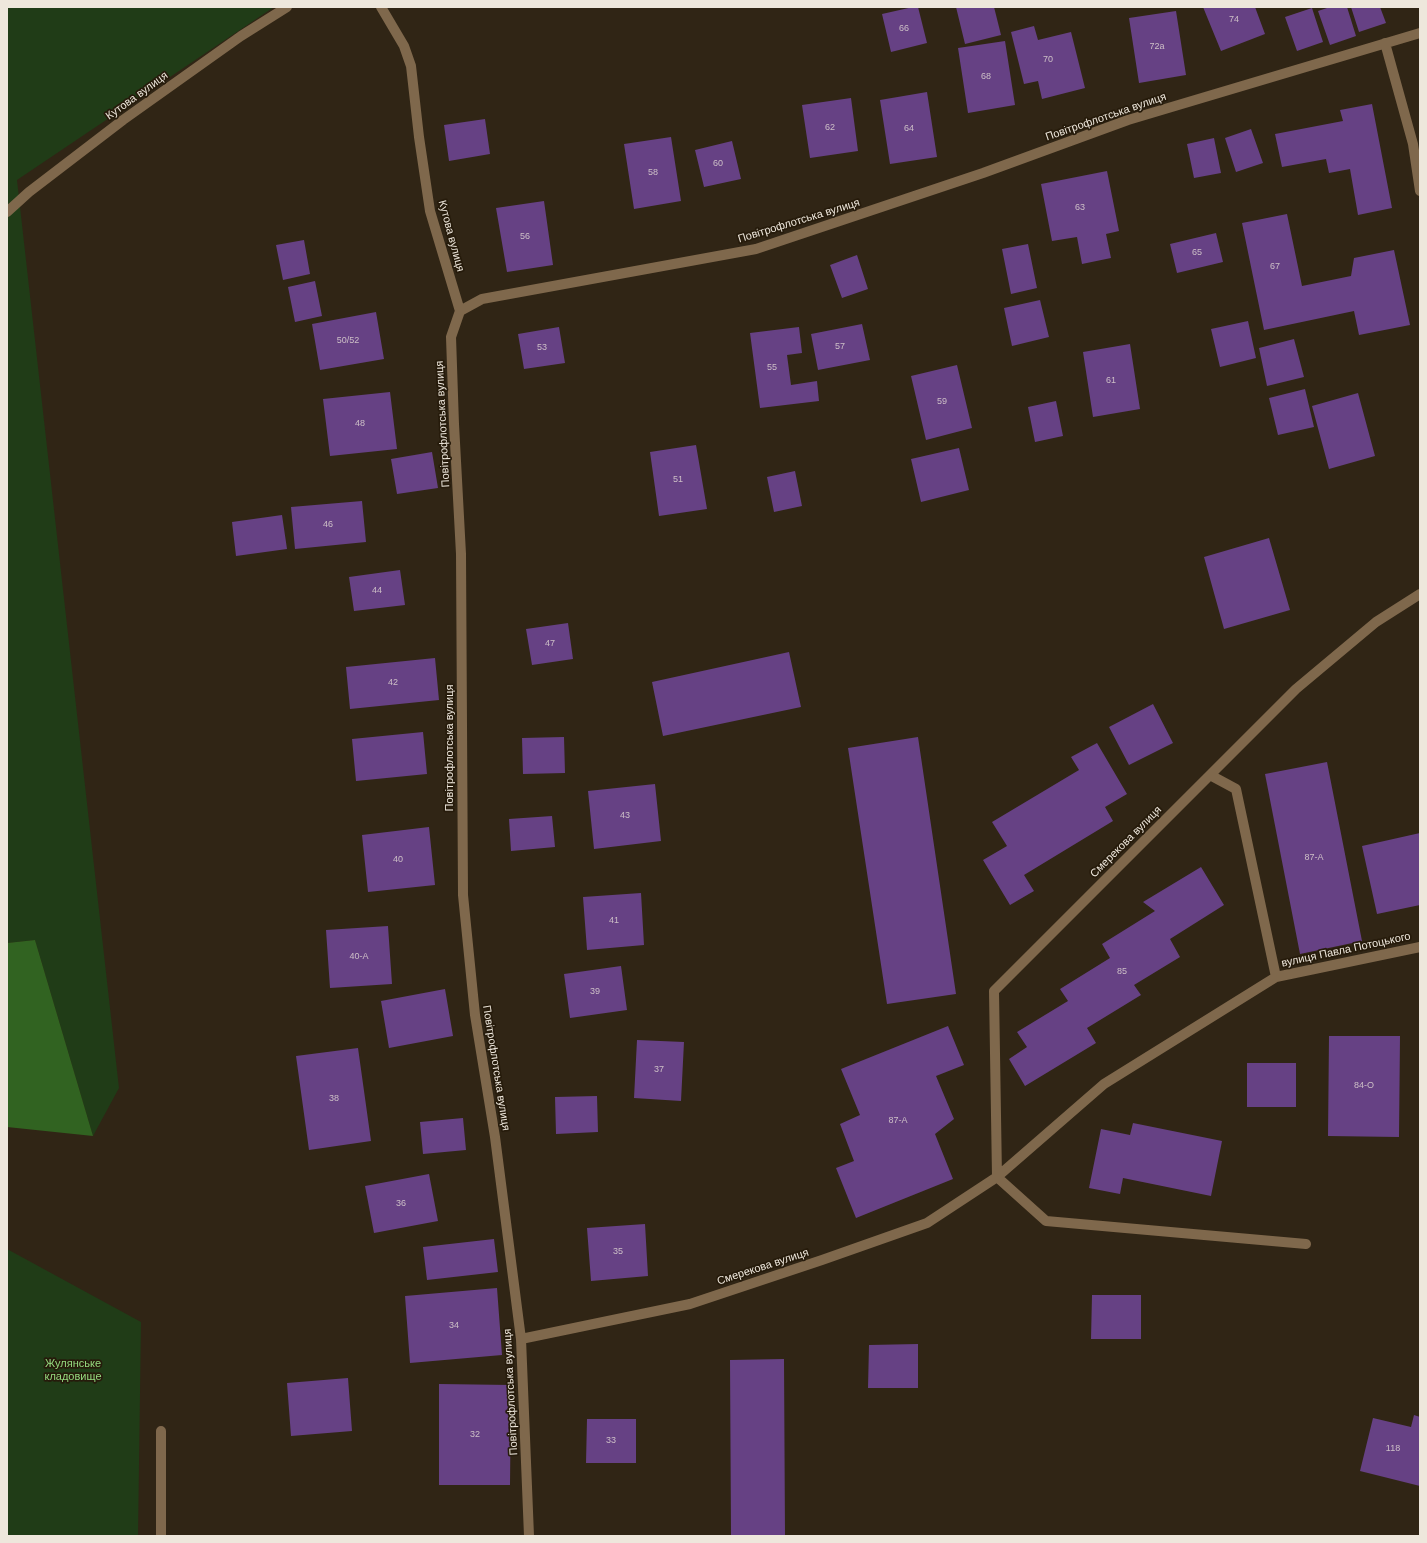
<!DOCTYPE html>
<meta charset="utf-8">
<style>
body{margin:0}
#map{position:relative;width:1427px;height:1543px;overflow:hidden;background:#302515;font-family:Arial,sans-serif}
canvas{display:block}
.frame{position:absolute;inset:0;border:8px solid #eee7dc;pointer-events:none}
</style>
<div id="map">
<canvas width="1427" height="1543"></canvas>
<div class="frame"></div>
</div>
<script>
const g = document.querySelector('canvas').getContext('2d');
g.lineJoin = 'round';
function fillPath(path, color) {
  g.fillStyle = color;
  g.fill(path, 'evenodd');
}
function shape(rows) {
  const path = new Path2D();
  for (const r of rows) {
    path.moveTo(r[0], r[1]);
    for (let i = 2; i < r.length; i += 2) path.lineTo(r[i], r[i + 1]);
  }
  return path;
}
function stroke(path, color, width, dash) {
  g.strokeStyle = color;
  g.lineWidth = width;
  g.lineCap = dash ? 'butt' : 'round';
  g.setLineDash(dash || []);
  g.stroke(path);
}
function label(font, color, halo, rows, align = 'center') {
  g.font = font + ' Arial,sans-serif';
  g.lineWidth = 3.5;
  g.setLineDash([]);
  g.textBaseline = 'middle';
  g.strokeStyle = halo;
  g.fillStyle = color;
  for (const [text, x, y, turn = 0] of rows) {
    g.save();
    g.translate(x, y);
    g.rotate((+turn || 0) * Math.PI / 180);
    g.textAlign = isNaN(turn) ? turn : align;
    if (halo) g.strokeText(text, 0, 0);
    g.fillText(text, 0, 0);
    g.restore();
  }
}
const green = shape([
 [7,7,274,7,17,180,119,1088,93,1136,35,940,7,943],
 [7,1249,141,1322,138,1536,7,1536]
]);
const forest = shape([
 [35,940,93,1136,7,1127,7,943]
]);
const building = shape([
 [913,7,918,7,927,43,891,52,882,14],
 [956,7,994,7,1001,35,965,44],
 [1203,7,1255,7,1265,34,1221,51],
 [1330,7,1347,7,1356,36,1330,45,1318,11],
 [1351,7,1380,7,1386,23,1359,32],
 [1312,8,1323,42,1297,51,1285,17],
 [1176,11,1186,75,1139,83,1129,18],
 [1034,26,1038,40,1071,32,1085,88,1042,99,1038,81,1024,84,1011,32],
 [1005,41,1015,105,968,113,958,48],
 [927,92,937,157,890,164,880,100],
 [851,98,858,151,810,158,802,105],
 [1372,104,1392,208,1358,215,1350,169,1329,173,1326,159,1282,167,1275,134,1343,121,1340,110],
 [485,119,490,154,449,161,444,125],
 [1251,129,1263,163,1236,172,1225,138],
 [671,137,681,201,634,209,624,144],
 [1214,138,1221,173,1194,178,1187,144],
 [732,141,741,179,704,187,695,150],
 [1107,171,1119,231,1106,234,1111,258,1082,264,1077,237,1052,241,1041,184],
 [544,201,553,265,507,272,496,208],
 [1287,214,1302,286,1351,276,1354,258,1394,250,1410,325,1359,335,1354,311,1264,330,1242,223],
 [1216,233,1223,262,1177,273,1170,244],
 [304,240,310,274,283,280,276,245],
 [1028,244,1037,288,1011,294,1002,249],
 [857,255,868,289,842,298,830,265],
 [315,281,322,316,295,322,288,287],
 [1040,300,1049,337,1012,346,1004,308],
 [376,312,384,359,320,370,312,324],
 [1248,321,1256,358,1220,367,1211,329],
 [862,324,870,360,818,370,811,334],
 [559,327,565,363,524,369,518,334],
 [799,327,802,353,787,355,791,385,817,381,819,401,760,408,750,333],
 [1294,339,1304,377,1267,386,1259,348],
 [1130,344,1140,409,1093,417,1083,352],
 [957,365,972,428,926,440,911,376],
 [1305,389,1314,427,1278,435,1269,398],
 [390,392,397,449,330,456,323,399],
 [1358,393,1375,456,1329,469,1312,406],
 [1056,401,1063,436,1035,442,1028,407],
 [696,445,707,509,659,516,650,452],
 [959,448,969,490,921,502,911,459],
 [432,452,438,488,397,494,391,459],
 [795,471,802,506,774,512,767,477],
 [362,501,366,542,295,549,291,507],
 [282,515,287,549,236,556,232,522],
 [1269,538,1290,610,1224,629,1204,557],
 [400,570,405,605,354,611,349,577],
 [568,623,573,659,532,665,526,629],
 [789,652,801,707,663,736,652,682],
 [435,658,439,700,350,709,346,667],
 [1153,704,1173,743,1129,765,1109,727],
 [423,732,427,774,356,781,352,739],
 [564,737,565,773,523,774,522,738],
 [918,737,956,994,887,1004,848,748],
 [1097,743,1127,794,1105,807,1113,821,1024,875,1034,891,1010,905,983,860,1007,846,992,822,1079,770,1071,757],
 [1327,762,1362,941,1300,954,1265,774],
 [655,784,661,841,594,849,588,791],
 [552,816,555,847,511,851,509,819],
 [429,827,435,885,368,892,362,835],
 [1420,833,1420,905,1377,914,1362,846],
 [1201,867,1224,905,1170,939,1180,957,1134,985,1141,995,1087,1028,1096,1043,1025,1086,1009,1059,1027,1047,1017,1032,1068,1001,1060,989,1110,958,1102,944,1155,911,1143,902],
 [641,893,644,945,587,950,583,897],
 [388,926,392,984,330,988,326,930],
 [621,966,627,1010,570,1018,564,974],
 [445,989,453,1036,389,1048,381,1001],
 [948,1026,964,1065,936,1076,954,1119,935,1134,953,1179,856,1218,836,1168,854,1161,840,1124,860,1115,841,1069],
 [1329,1036,1400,1036,1399,1137,1328,1136],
 [637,1040,684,1042,681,1101,634,1098],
 [358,1048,371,1141,309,1150,296,1056],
 [1247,1063,1296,1063,1296,1107,1247,1107],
 [597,1096,598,1132,556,1134,555,1097],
 [463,1118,466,1150,423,1154,420,1122],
 [1133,1123,1222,1141,1211,1196,1123,1178,1120,1194,1089,1188,1101,1129,1130,1135],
 [429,1174,438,1221,374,1233,365,1186],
 [645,1224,648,1276,591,1281,587,1228],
 [494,1239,498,1272,427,1280,423,1247],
 [497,1288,502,1355,410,1363,405,1296],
 [1092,1295,1141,1295,1141,1339,1091,1339],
 [918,1344,918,1388,868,1388,869,1345],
 [784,1359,785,1536,731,1536,730,1360],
 [348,1378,352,1431,291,1436,287,1383],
 [439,1384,511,1385,510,1485,439,1485],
 [1414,1415,1420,1417,1420,1486,1360,1471,1373,1418,1411,1427],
 [587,1419,636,1419,636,1463,586,1463]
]);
const minor = shape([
 [381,7,404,46,411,66,419,137,430,211,460,311],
 [1385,43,1413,144,1420,191],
 [7,212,29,192,123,120,241,36,287,7],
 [1210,775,1236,789,1276,977],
 [1306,1244,1046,1221,997,1177,994,991,1296,689,1376,622,1420,594],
 [521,1339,690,1304,822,1260,927,1223,997,1177,1104,1084,1276,977,1420,947],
 [161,1431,161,1536],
 [529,1536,521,1339,495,1137,475,1015,463,895,461,554,454,424,451,337,460,311,482,299,756,249,983,173,1128,120,1420,33]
]);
const numberNames = [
 ["74",1234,20],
 ["66",904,29],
 ["72а",1157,47],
 ["70",1048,60],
 ["68",986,77],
 ["62",830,128],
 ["64",909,129],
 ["60",718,164],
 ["58",653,173],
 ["63",1080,208],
 ["56",525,237],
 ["65",1197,253],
 ["67",1275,267],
 ["50/52",348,341],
 ["57",840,347],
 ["53",542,348],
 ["55",772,368],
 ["61",1111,381],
 ["59",942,402],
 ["48",360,424],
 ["51",678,480],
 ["46",328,525],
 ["44",377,591],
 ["47",550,644],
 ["42",393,683],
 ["43",625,816],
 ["87-А",1314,858],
 ["40",398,860],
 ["41",614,921],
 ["40-А",359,957],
 ["85",1122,972],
 ["39",595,992],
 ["37",659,1070],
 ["84-О",1364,1086],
 ["38",334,1099],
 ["87-А",898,1121],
 ["36",401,1204],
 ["35",618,1252],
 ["34",454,1326],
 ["32",475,1435],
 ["33",611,1441],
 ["118",1393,1449]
];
const streetNames = [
 ["Кутова вулиця",137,96,-36],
 ["Повітрофлотська вулиця",1106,117,-19],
 ["Повітрофлотська вулиця",799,221,-17],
 ["Кутова вулиця",451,236,75],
 ["Повітрофлотська вулиця",443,424,-93],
 ["Повітрофлотська вулиця",450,748,-90],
 ["Смерекова вулиця",1126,842,-45],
 ["вулиця Павла Потоцького",1346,950,-12],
 ["Повітрофлотська вулиця",496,1068,81],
 ["Смерекова вулиця",763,1267,-18],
 ["Повітрофлотська вулиця",511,1392,-93]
];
const parkNames = [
 ["Жулянське",73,1364],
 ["кладовище",73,1377]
];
fillPath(green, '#203c17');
fillPath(forest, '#316321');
fillPath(building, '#664184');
stroke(minor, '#7f684c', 10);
label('9px', '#ccbec6', null, numberNames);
label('11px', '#eee7dc', '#261b0b', streetNames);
label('11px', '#94da7f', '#261b0b', parkNames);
</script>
